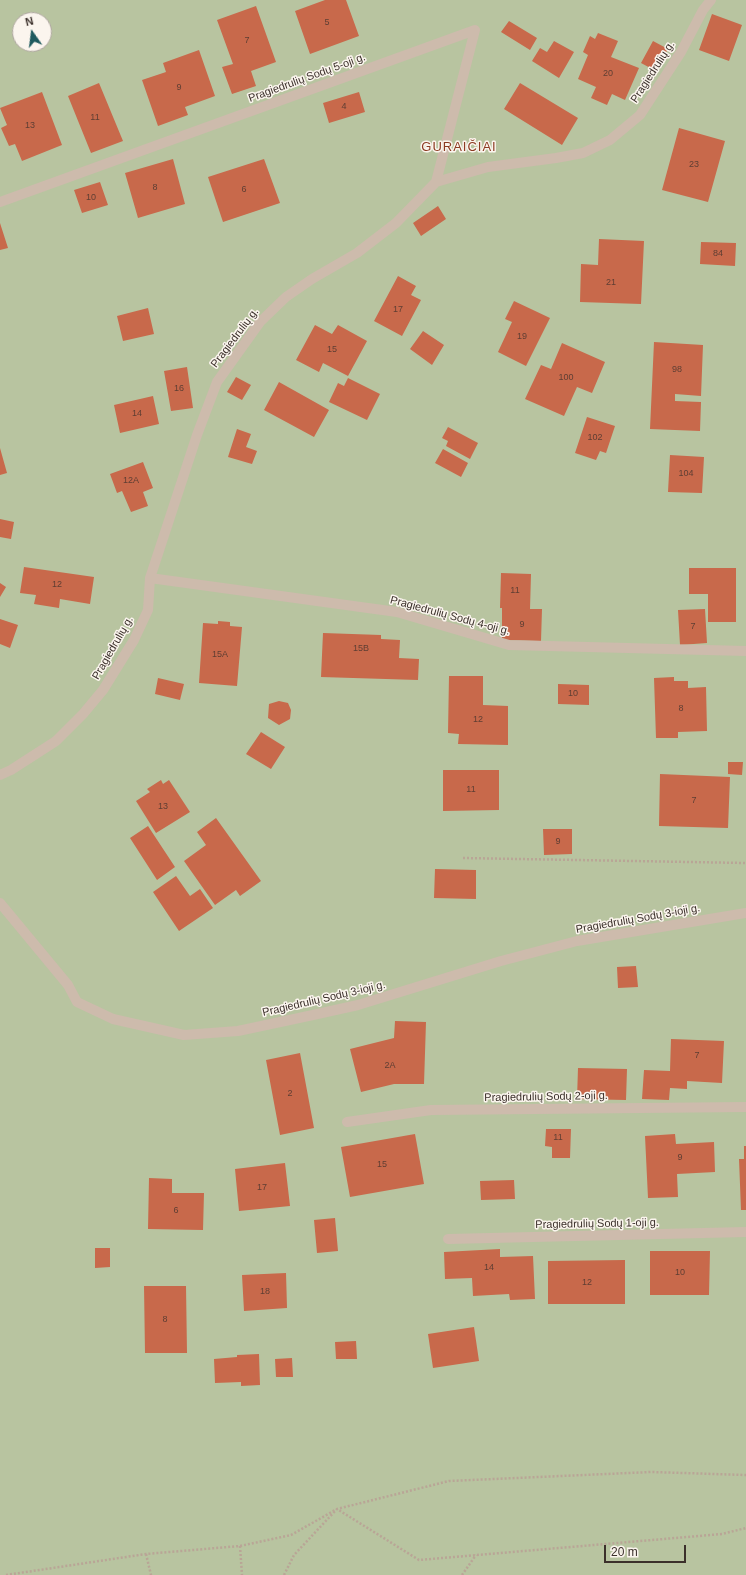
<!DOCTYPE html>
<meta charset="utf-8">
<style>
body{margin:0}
#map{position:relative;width:746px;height:1575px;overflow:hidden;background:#f4ebe1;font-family:Arial,sans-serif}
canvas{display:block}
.north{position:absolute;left:12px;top:12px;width:40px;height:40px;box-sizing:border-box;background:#fbf5ee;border:1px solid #aea6a0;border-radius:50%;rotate:346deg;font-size:11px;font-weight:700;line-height:16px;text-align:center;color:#3b302b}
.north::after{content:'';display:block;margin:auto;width:14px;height:18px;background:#1f5a5e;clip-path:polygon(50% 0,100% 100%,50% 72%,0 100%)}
.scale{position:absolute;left:604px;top:1545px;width:82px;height:18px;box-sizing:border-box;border:2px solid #3b302b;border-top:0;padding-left:5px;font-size:12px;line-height:14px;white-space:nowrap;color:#3b302b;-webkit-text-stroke:3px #fbf5ee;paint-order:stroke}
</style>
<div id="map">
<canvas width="746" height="1575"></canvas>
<div class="north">N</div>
<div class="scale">20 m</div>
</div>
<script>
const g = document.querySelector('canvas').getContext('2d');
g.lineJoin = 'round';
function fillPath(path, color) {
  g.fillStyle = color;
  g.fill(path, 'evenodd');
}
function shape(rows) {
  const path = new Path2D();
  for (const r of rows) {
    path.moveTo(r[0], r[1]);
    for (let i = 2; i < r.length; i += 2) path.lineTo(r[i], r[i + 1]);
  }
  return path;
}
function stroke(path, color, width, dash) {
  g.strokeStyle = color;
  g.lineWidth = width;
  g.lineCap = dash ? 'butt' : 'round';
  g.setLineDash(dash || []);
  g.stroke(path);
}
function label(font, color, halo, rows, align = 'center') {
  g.font = font + ' Arial,sans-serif';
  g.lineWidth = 3;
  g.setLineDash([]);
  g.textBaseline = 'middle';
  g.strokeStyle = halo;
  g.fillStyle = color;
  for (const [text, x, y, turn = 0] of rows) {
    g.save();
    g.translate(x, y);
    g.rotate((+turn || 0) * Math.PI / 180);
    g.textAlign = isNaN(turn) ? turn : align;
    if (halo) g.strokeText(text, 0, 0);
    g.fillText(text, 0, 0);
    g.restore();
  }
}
const green = shape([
 [0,0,746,0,746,1575,0,1575],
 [20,20,44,20,44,44,20,44]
]);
const building = shape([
 [325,0,346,0,359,36,310,54,295,11],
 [256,6,276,62,251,71,256,86,232,94,222,67,233,64,217,20],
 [712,14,742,25,729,61,699,50],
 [509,21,537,38,530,50,501,32],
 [598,33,618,41,611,57,639,68,625,100,612,94,607,105,591,98,596,87,578,79,588,55,583,52,590,36,595,39],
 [554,41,574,52,559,78,532,61,540,48,547,52],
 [653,41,668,49,656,71,641,63],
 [199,50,215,96,185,107,188,115,158,126,142,80,166,72,163,63],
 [99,83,123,141,91,153,68,96],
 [520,83,578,118,562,145,504,109],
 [42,92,62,145,22,161,15,144,9,146,1,128,7,125,0,108],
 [359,92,365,112,329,123,323,103],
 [679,128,725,141,708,202,662,190],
 [173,159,185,204,138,218,125,173],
 [264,159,280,203,223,222,208,177],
 [100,182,108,205,82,213,74,190],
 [438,206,446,219,421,236,413,223],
 [0,223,8,248,0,250],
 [599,239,644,241,641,304,580,302,581,264,598,265],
 [701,242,736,243,735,266,700,264],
 [398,276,416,286,411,295,421,300,402,336,374,321],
 [514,301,550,318,526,366,498,352,512,322,505,319],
 [148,308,154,334,123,341,117,316],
 [315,325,332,334,338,325,367,341,348,376,323,363,319,372,296,360],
 [423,331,444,345,432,365,410,349],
 [654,342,703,345,701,396,675,394,675,401,701,402,700,431,650,429],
 [562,343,605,362,592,393,577,387,564,416,525,399,541,365,551,369],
 [187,367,193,408,171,411,164,371],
 [236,377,251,385,242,400,227,392],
 [348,378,380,394,367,420,329,402,338,383,344,386],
 [279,382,329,410,314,437,264,410],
 [153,396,159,424,120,433,114,405],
 [587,417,615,426,606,453,600,451,596,460,575,453],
 [448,427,478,443,470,459,446,446,448,441,442,438],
 [237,429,251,434,246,447,257,451,252,464,228,457],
 [0,448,7,473,0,475],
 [443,449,468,463,461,477,435,463],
 [670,455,704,457,702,493,668,492],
 [143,462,153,488,143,492,148,506,131,512,122,491,117,493,110,474],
 [0,519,14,522,11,539,0,537],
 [24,567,94,577,90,604,60,599,59,608,34,604,36,595,20,593],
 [689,568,736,568,736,622,708,622,708,594,689,594],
 [501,573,531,574,530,609,542,609,541,641,502,640,502,608,500,608],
 [0,583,6,587,0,597],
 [705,609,707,643,680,645,678,610],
 [0,619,18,625,10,648,0,644],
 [218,621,230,622,230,626,242,627,237,686,199,683,203,623,218,624],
 [323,633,381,635,381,639,400,640,399,658,419,659,418,680,321,677],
 [449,676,483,676,483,705,508,706,508,745,458,744,459,734,448,733],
 [674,677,674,681,688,681,688,688,706,687,707,731,678,732,678,738,656,738,654,678],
 [158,678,184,684,180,700,155,694],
 [558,684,589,685,589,705,558,704],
 [279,701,288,703,291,710,290,719,279,725,268,718,269,704],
 [261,732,285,747,271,769,246,754],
 [728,762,743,762,742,775,728,774],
 [443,770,499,770,499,810,443,811],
 [660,774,730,777,728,828,659,826],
 [161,780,163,784,169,780,190,812,156,833,136,801,150,792,147,789],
 [216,818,261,881,240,896,236,890,215,905,184,861,206,845,197,832],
 [148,826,175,867,157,880,130,838],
 [543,829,572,829,572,854,544,855],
 [435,869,476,870,476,899,434,898],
 [176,876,190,896,200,889,213,908,179,931,153,892],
 [636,966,638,987,618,988,617,967],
 [395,1021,426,1022,424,1084,394,1084,361,1092,350,1049,394,1038],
 [671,1039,724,1041,722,1083,687,1081,687,1089,670,1088,669,1100,642,1099,644,1070,670,1071],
 [300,1053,314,1128,280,1135,266,1060],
 [578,1068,627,1069,626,1100,577,1099],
 [546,1129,571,1129,570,1158,552,1158,552,1147,545,1146],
 [415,1134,424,1184,350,1197,341,1147],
 [675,1134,676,1144,714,1142,715,1172,677,1174,678,1197,648,1198,645,1136],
 [744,1146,746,1146,746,1210,741,1210,739,1159,744,1159],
 [285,1163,290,1206,239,1211,235,1169],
 [149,1178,172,1179,172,1193,204,1193,203,1230,148,1229],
 [514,1180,515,1199,481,1200,480,1181],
 [335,1218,338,1251,317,1253,314,1220],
 [95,1248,110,1248,110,1267,95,1268],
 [500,1249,500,1257,533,1256,535,1299,510,1300,509,1294,473,1296,472,1278,445,1279,444,1252],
 [650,1251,710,1251,709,1295,650,1295],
 [625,1260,625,1304,548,1304,548,1261],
 [286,1273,287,1308,244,1311,242,1275],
 [144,1286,186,1286,187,1353,145,1353],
 [474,1327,479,1361,433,1368,428,1334],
 [356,1341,357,1359,336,1359,335,1342],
 [259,1354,260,1385,241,1386,241,1382,215,1383,214,1359,237,1357,237,1355],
 [292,1358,293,1377,276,1377,275,1359]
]);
const path = shape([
 [463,858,746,863],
 [240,1546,242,1575],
 [146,1554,151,1575],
 [6,1575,146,1554,240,1546,291,1535,337,1509,449,1481,651,1472,746,1475],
 [284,1575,294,1555,337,1509,419,1560,722,1534,746,1528],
 [462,1575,476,1555]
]);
const minor = shape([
 [0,202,475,30,436,182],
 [150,578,397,612,509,645,746,651],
 [0,775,11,770,56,741,83,714,103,690,134,640,148,610,150,578,197,435,217,382,260,322,286,297,312,279,357,253,396,223,436,182,488,167,556,158,583,153,610,140,640,115,681,52,703,10,711,0],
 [0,903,68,985,77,1002,113,1019,184,1035,238,1031,313,1015,358,1005,501,961,577,941,746,913],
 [347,1122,431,1110,746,1107],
 [448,1239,746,1232]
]);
const numberNames = [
 ["5",327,23],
 ["7",247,41],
 ["20",608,74],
 ["9",179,88],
 ["4",344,107],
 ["11",95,118],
 ["13",30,126],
 ["23",694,165],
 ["8",155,188],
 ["6",244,190],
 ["10",91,198],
 ["84",718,254],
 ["21",611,283],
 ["17",398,310],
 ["19",522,337],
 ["15",332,350],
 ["98",677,370],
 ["100",566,378],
 ["16",179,389],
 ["14",137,414],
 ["102",595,438],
 ["104",686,474],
 ["12A",131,481],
 ["12",57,585],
 ["11",515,591],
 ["9",522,625],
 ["7",693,627],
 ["15B",361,649],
 ["15A",220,655],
 ["10",573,694],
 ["8",681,709],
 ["12",478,720],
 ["11",471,790],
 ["7",694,801],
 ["13",163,807],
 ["9",558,842],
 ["7",697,1056],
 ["2A",390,1066],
 ["2",290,1094],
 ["11",558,1138],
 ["9",680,1158],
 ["15",382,1165],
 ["17",262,1188],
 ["6",176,1211],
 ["14",489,1268],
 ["10",680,1273],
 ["12",587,1283],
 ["18",265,1292],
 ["8",165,1320]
];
const streetNames = [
 ["Pragiedrulių g.",653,72,-57],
 ["Pragiedrulių Sodų 5-oji g.",307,78,-20],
 ["Pragiedrulių g.",235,338,-53],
 ["Pragiedrulių Sodų 4-oji g.",450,616,15],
 ["Pragiedrulių g.",113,648,-60],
 ["Pragiedrulių Sodų 3-ioji g.",638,919,-10],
 ["Pragiedrulių Sodų 3-ioji g.",324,999,-13],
 ["Pragiedrulių Sodų 2-oji g.",546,1097,-1],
 ["Pragiedrulių Sodų 1-oji g.",597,1224,-1]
];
const quarterNames = [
 ["GURAIČIAI",459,147]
];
fillPath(green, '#b8c4a0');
fillPath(building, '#c8694b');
stroke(path, '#b9a596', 2.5, [2, 2]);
stroke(minor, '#cdbbac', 10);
label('9px', '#5e3e33', null, numberNames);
label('11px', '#3b302b', '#fbf5ee', streetNames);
g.letterSpacing = '1px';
label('13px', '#8c3b22', '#fbf5ee', quarterNames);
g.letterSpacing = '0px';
</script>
